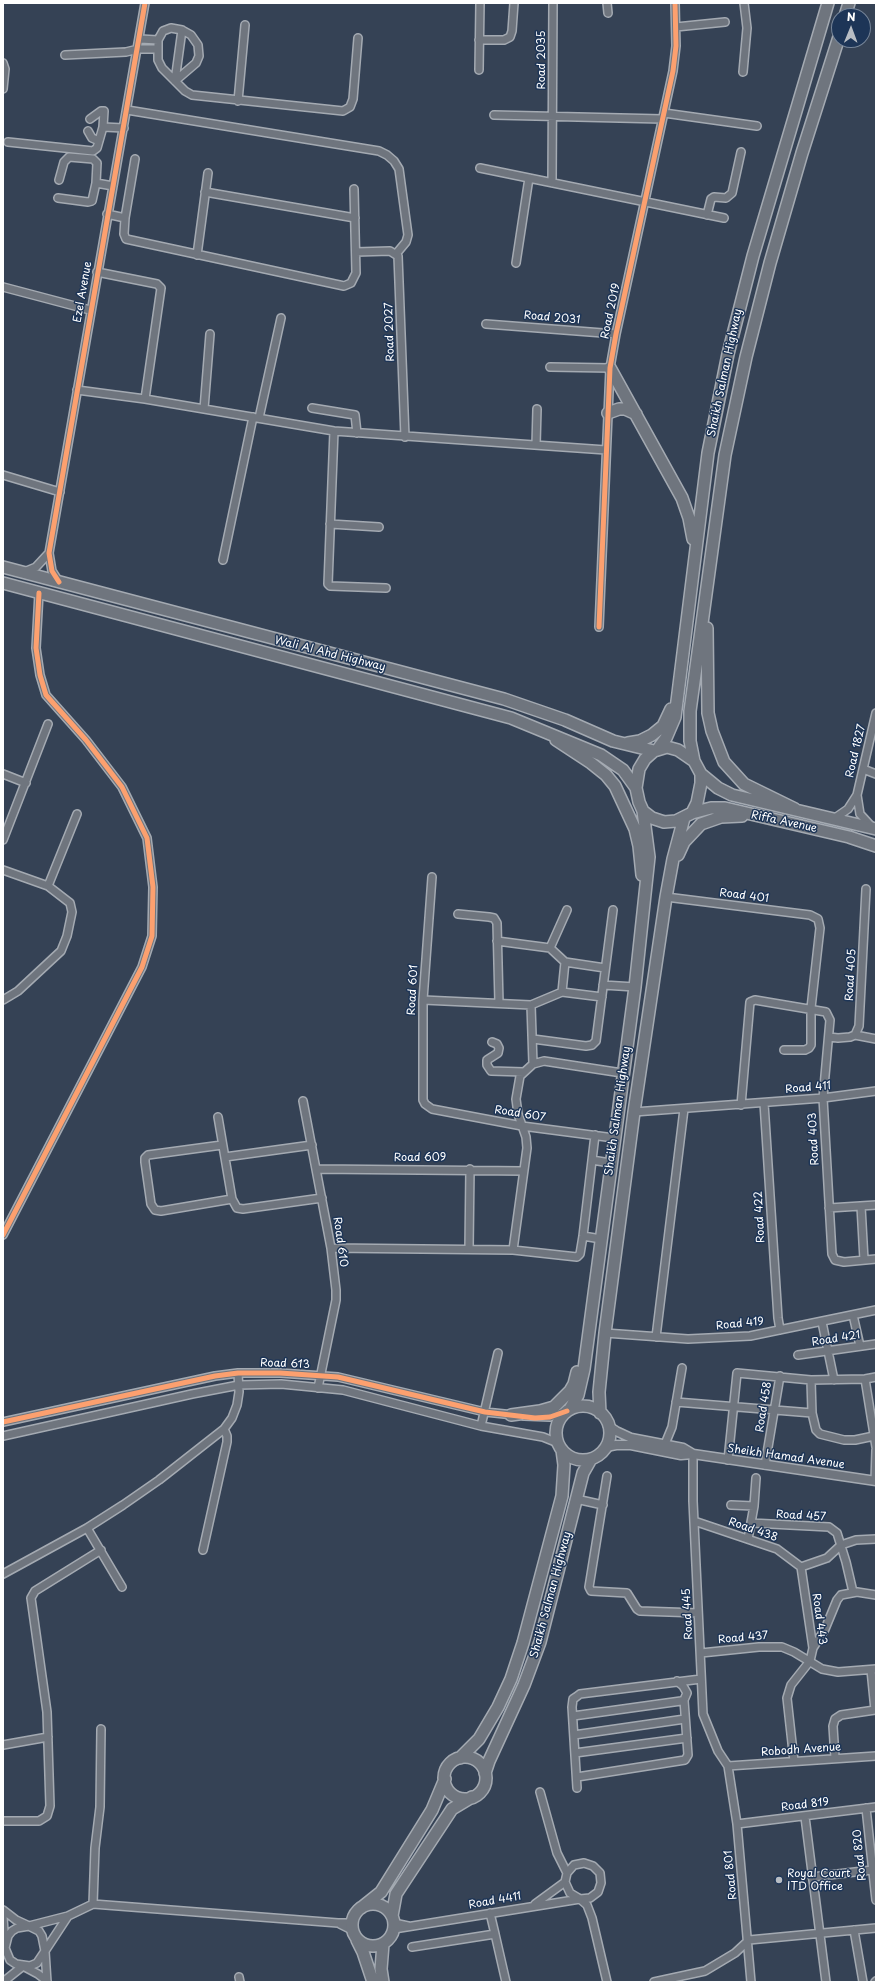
<!DOCTYPE html>
<style>
body{margin:0}
#map{position:relative;width:879px;height:1985px;overflow:hidden;background:#354255;font-family:"Playpen Sans",sans-serif}
canvas{display:block}
.frame{position:absolute;inset:0;border:4px solid #fff;pointer-events:none}
.north{position:absolute;left:831px;top:8px;width:40px;height:40px;box-sizing:border-box;background:#1d3557;border:1px solid #77869a;border-radius:50%;rotate:1deg;font-size:11px;font-weight:700;line-height:16px;text-align:center;color:#fff}
.north::after{content:'';display:block;margin:auto;width:14px;height:18px;background:#b8bdc4;clip-path:polygon(50% 0,100% 100%,50% 72%,0 100%)}
</style>
<div id="map">
<canvas width="879" height="1985"></canvas>
<div class="frame"></div>
<div class="north">N</div>
</div>
<script>
const g = document.querySelector('canvas').getContext('2d');
g.lineJoin = 'round';
function shape(rows) {
  const path = new Path2D();
  for (const r of rows) {
    if (r.length === 3) {
      path.moveTo(r[0] + r[2], r[1]);
      path.arc(r[0], r[1], r[2], 0, 2 * Math.PI);
      continue;
    }
    path.moveTo(r[0], r[1]);
    for (let i = 2; i < r.length; i += 2) path.lineTo(r[i], r[i + 1]);
  }
  return path;
}
function stroke(path, color, width, dash) {
  g.strokeStyle = color;
  g.lineWidth = width;
  g.lineCap = dash ? 'butt' : 'round';
  g.setLineDash(dash || []);
  g.stroke(path);
}
function label(font, color, halo, rows, align = 'center') {
  g.font = font + ' "Playpen Sans",sans-serif';
  g.lineWidth = 3;
  g.setLineDash([]);
  g.textBaseline = 'middle';
  g.strokeStyle = halo;
  g.fillStyle = color;
  for (const [text, x, y, turn = 0] of rows) {
    g.save();
    g.translate(x, y);
    g.rotate((+turn || 0) * Math.PI / 180);
    g.textAlign = isNaN(turn) ? turn : align;
    if (halo) g.strokeText(text, 0, 0);
    g.fillText(text, 0, 0);
    g.restore();
  }
}
const minor = shape([
 [607,3,608,13],
 [676,27,725,22],
 [140,39,158,40],
 [479,40,504,40,510,37,512,31,514,3],
 [65,55,126,52,138,49,157,49],
 [3,63,5,69,3,89],
 [479,70,480,3],
 [743,72,747,28,744,3],
 [175,81,196,63,199,56,198,45,191,35,182,30,171,28,163,31,158,40,158,60,162,68,185,91,192,95,343,111,350,107,353,99,358,38],
 [175,81,182,30],
 [238,101,245,25],
 [127,110,379,151,387,155,394,161,399,169,408,235,406,242,396,254],
 [664,113,757,126],
 [494,115,662,119],
 [90,119,101,111,104,111,103,127,124,128],
 [88,131,92,138,99,141],
 [8,142,93,151,97,148,103,127],
 [135,159,125,218,124,234,126,239,344,286,351,283,356,273,354,189],
 [480,168,724,218],
 [59,180,64,162,69,157,93,159,97,163,96,183,113,186],
 [552,183,553,3],
 [205,192,355,218],
 [58,198,88,202,92,201,96,183],
 [107,214,125,218],
 [707,215,711,199,714,197,726,198,732,193,741,152],
 [356,252,390,251,398,256,405,437],
 [197,255,208,173],
 [516,263,529,178],
 [97,272,157,284,161,288,145,399],
 [3,287,90,310],
 [486,324,616,334],
 [550,367,610,368],
 [77,390,145,399,334,431,606,450],
 [312,408,355,415,357,433],
 [204,409,210,334],
 [259,418,281,318],
 [334,431,328,584,330,586,386,588],
 [536,445,537,409],
 [3,475,60,492],
 [330,524,379,527],
 [223,560,253,417],
 [24,572,36,567,49,553],
 [59,582,52,571,49,553,145,3],
 [599,627,610,368,616,334,673,71,676,46,675,3],
 [863,769,876,774],
 [3,774,26,783],
 [857,795,876,713],
 [835,818,848,809,857,795,860,814,871,826],
 [3,840,48,724],
 [3,870,48,886],
 [432,877,423,1000,423,1100,425,1104,432,1109,522,1126,614,1138],
 [666,897,810,915,818,919,820,928,811,1008,811,1045,809,1048,805,1050,784,1050],
 [458,914,489,917,494,918,497,923,499,1003],
 [497,941,550,948,565,962,562,992],
 [550,948,567,910],
 [565,962,605,968],
 [603,985,635,987],
 [3,1000,18,991,61,951,67,936,72,912,70,903,48,886,77,814],
 [423,1000,531,1005,562,992,602,997],
 [531,1005,533,1064],
 [855,1035,876,1039],
 [829,1037,838,1038,850,1037,855,1035,859,1026,866,889],
 [533,1039,586,1046,592,1045,596,1041,613,910],
 [492,1042,497,1044,499,1048,498,1053,487,1060,487,1065,491,1071,524,1072],
 [303,1101,331,1248,336,1290,336,1300,318,1388],
 [764,1103,778,1318,780,1330],
 [741,1105,750,1002,755,1000,826,1012,830,1020,823,1098,832,1254,835,1260,844,1262,876,1259],
 [634,1112,823,1098,876,1091],
 [218,1117,232,1199,237,1208,243,1209,322,1198],
 [222,1145,148,1155,145,1158,145,1162,151,1204,155,1210,161,1211,232,1199],
 [225,1157,312,1145],
 [592,1160,610,1163],
 [317,1169,523,1171],
 [861,1206,864,1260],
 [829,1208,876,1205],
 [3,1235,142,967,152,936,153,887,147,838,122,787,86,740,46,695,40,675,36,648,39,593],
 [583,1236,601,1239],
 [331,1248,513,1250,577,1257,580,1254,583,1236,595,1135],
 [469,1249,470,1169],
 [513,1250,527,1148,526,1137,518,1114,516,1099,520,1076,533,1064,544,1061,622,1073],
 [853,1315,860,1346],
 [822,1322,834,1380],
 [605,1333,688,1339,750,1336,876,1310],
 [656,1337,684,1109],
 [798,1355,876,1344],
 [865,1379,876,1447],
 [811,1380,812,1413,816,1430,820,1434,844,1440,855,1440,874,1436],
 [676,1402,812,1413],
 [524,1416,550,1417,567,1411],
 [3,1422,215,1376,238,1373,280,1373,338,1377,485,1412,514,1415],
 [481,1426,498,1353],
 [3,1436,192,1394,239,1385,281,1384,343,1390,481,1426,543,1437,558,1443],
 [660,1447,665,1444,672,1427,682,1368],
 [693,1454,693,1501,703,1714,718,1751,728,1766,737,1824,751,1982],
 [728,1460,737,1373,811,1380,865,1379,876,1377],
 [765,1465,780,1376],
 [607,1476,589,1587,591,1591,627,1593,637,1609,640,1611,698,1613],
 [875,1481,876,1450],
 [576,1499,603,1505],
 [731,1505,754,1506],
 [694,1521,777,1549,801,1567,827,1558,841,1545,856,1540,876,1539],
 [751,1523,829,1527,837,1533,846,1562,853,1592],
 [87,1528,122,1587],
 [748,1539,754,1506,756,1478],
 [203,1550,227,1442,227,1436,224,1429],
 [3,1574,87,1528,123,1505,159,1480,224,1429,232,1418,237,1405,239,1392,238,1373],
 [813,1648,825,1629,837,1600,841,1595,857,1592,876,1595],
 [701,1653,759,1647,782,1647,794,1652,822,1669,838,1672,876,1669],
 [573,1716,681,1701,684,1700,687,1693,683,1686,677,1681],
 [574,1735,685,1719],
 [3,1745,48,1737],
 [575,1753,687,1738],
 [835,1758,833,1726,835,1719,841,1715,875,1710,871,1670],
 [794,1761,787,1698,791,1685,810,1661,813,1648,801,1567],
 [728,1766,876,1756],
 [577,1777,685,1760,688,1755,684,1700],
 [577,1788,572,1707,573,1699,576,1697,580,1694,701,1679],
 [540,1792,557,1853,567,1873],
 [866,1808,876,1900],
 [805,1817,826,1982],
 [3,1821,39,1821,47,1816,50,1806,47,1712,31,1598,35,1591,101,1550],
 [737,1824,876,1807],
 [812,1877,872,1870],
 [93,1904,95,1848,100,1807,101,1729],
 [535,1904,565,1882,567,1873,574,1865,584,1863,593,1866,600,1873,601,1883,598,1892,590,1898,580,1899,570,1893,565,1882],
 [3,1910,16,1920,29,1926,68,1916,93,1904,338,1923,352,1923],
 [490,1913,495,1934],
 [3,1916,5,1948,10,1960,16,1964,30,1966,37,1963,45,1951,42,1936,39,1931,29,1926,17,1928,12,1931,8,1936,5,1948,3,1952],
 [394,1923,408,1926],
 [340,1924,352,1930],
 [394,1929,580,1899,587,1905,592,1918,607,1982],
 [854,1930,863,1982],
 [412,1947,495,1934,506,1982],
 [239,1977,240,1982],
 [3,1982,23,1966,38,1974,47,1981],
 [47,1982,45,1951,68,1916],
 [654,1982,705,1971,735,1953,749,1940,876,1928],
 [875,1982,876,1981]
]);
const tertiary = shape([
 [608,1426,616,1431,631,1438,683,1448,693,1454],
 [606,1447,616,1445,631,1445,681,1455,693,1454,876,1481]
]);
const primary = shape([
 [845,16,849,3],
 [610,368,682,498,689,518,693,539],
 [608,413,619,409,625,409,636,414],
 [3,567,504,699,565,720,613,741,654,751],
 [3,583,511,718,601,755,623,770,636,788],
 [707,628,708,713,712,731,724,762,744,784,795,809],
 [556,740,591,763,606,775,615,786,635,829,639,846,642,875],
 [628,743,640,741,652,735,663,726,671,709],
 [667,747,678,750,694,761,701,774,701,783,697,803,692,813,676,821,664,822,652,818,643,811,639,802,636,788,639,769,645,759,654,751,667,747],
 [658,749,666,738,675,717,708,453,728,354,753,256,828,3],
 [694,761,690,741,690,711,725,455,746,357,770,263,802,153,839,37],
 [701,774,718,788,732,795,876,829],
 [692,813,711,808,725,808,849,837,876,846],
 [678,855,684,842,701,824,721,817,742,816],
 [583,1433,27],
 [570,1409,578,1395,584,1369,635,987,649,857,643,811],
 [600,1413,599,1392,605,1333,634,1112,666,897,673,859,684,818],
 [511,1415,540,1411,554,1407,570,1391,574,1384,577,1372],
 [465,1778,21],
 [460,1758,479,1739,498,1707,511,1679,523,1643,562,1496,564,1465,562,1450],
 [485,1773,489,1761,524,1685,540,1642,583,1473,591,1459],
 [373,1925,21],
 [361,1908,381,1892,432,1810,445,1779],
 [392,1916,396,1894,452,1809,472,1797],
 [357,1940,363,1952,373,1982],
 [383,1944,381,1969,383,1982]
]);
const cycleway = shape([
 [59,582,52,571,49,553,145,3],
 [599,627,610,368,616,334,673,71,676,46,675,3],
 [3,1235,142,967,152,936,153,887,147,838,122,787,86,740,46,695,40,675,36,648,39,593],
 [3,1422,215,1376,238,1373,280,1373,338,1377,485,1412,535,1418,550,1417,567,1411]
]);
const markers = [
 [779,1880,4,"#b8bdc4"]
];
const streetNames = [
 ["Road 2035",542,60,-90],
 ["Ezel Avenue",83,292,-80],
 ["Road 2019",611,311,-78],
 ["Road 2031",552,318,5],
 ["Road 2027",390,332,-92],
 ["Shaikh Salman Highway",725,373,-78],
 ["Wali Al Ahd Highway",330,654,14],
 ["Road 1827",856,751,-77],
 ["Riffa Avenue",784,822,12],
 ["Road 401",744,896,7],
 ["Road 405",851,975,-87],
 ["Road 601",413,990,-87],
 ["Road 411",808,1088,-5],
 ["Shaikh Salman Highway",618,1111,-82],
 ["Road 607",520,1114,9],
 ["Road 403",814,1139,-93],
 ["Road 609",420,1158],
 ["Road 422",760,1217,-93],
 ["Road 610",340,1242,82],
 ["Road 419",740,1324,-6],
 ["Road 421",836,1339,-9],
 ["Road 613",285,1364,2],
 ["Road 458",764,1407,-81],
 ["Sheikh Hamad Avenue",786,1457,8],
 ["Road 457",801,1516,3],
 ["Road 438",753,1530,19],
 ["Shaikh Salman Highway",551,1595,-75],
 ["Road 445",688,1614,-93],
 ["Road 443",819,1619,82],
 ["Road 437",743,1638,-5],
 ["Robodh Avenue",801,1750,-4],
 ["Road 819",805,1805,-7],
 ["Road 820",860,1855,-96],
 ["Road 801",731,1875,-96],
 ["Road 4411",495,1901,-10]
];
const poiNames = [
 ["Royal Court",787,1874],
 ["ITD Office",787,1887]
];
stroke(minor, '#a4aab2', 10);
stroke(tertiary, '#a4aab2', 11);
stroke(primary, '#a4aab2', 14);
stroke(minor, '#6f757e', 7);
stroke(tertiary, '#6f757e', 8);
stroke(primary, '#6f757e', 11);
stroke(cycleway, '#fca06f', 5);
for (const [x, y, r, color] of markers) {
  const dot = new Path2D();
  dot.arc(x, y, r, 0, 2 * Math.PI);
  g.fillStyle = color;
  g.fill(dot);
  stroke(dot, '#1d3557', 1.5);
}
label('11px', '#fff', '#1d3557', streetNames);
label('11px', '#fff', '#1d3557', poiNames, 'left');
</script>
